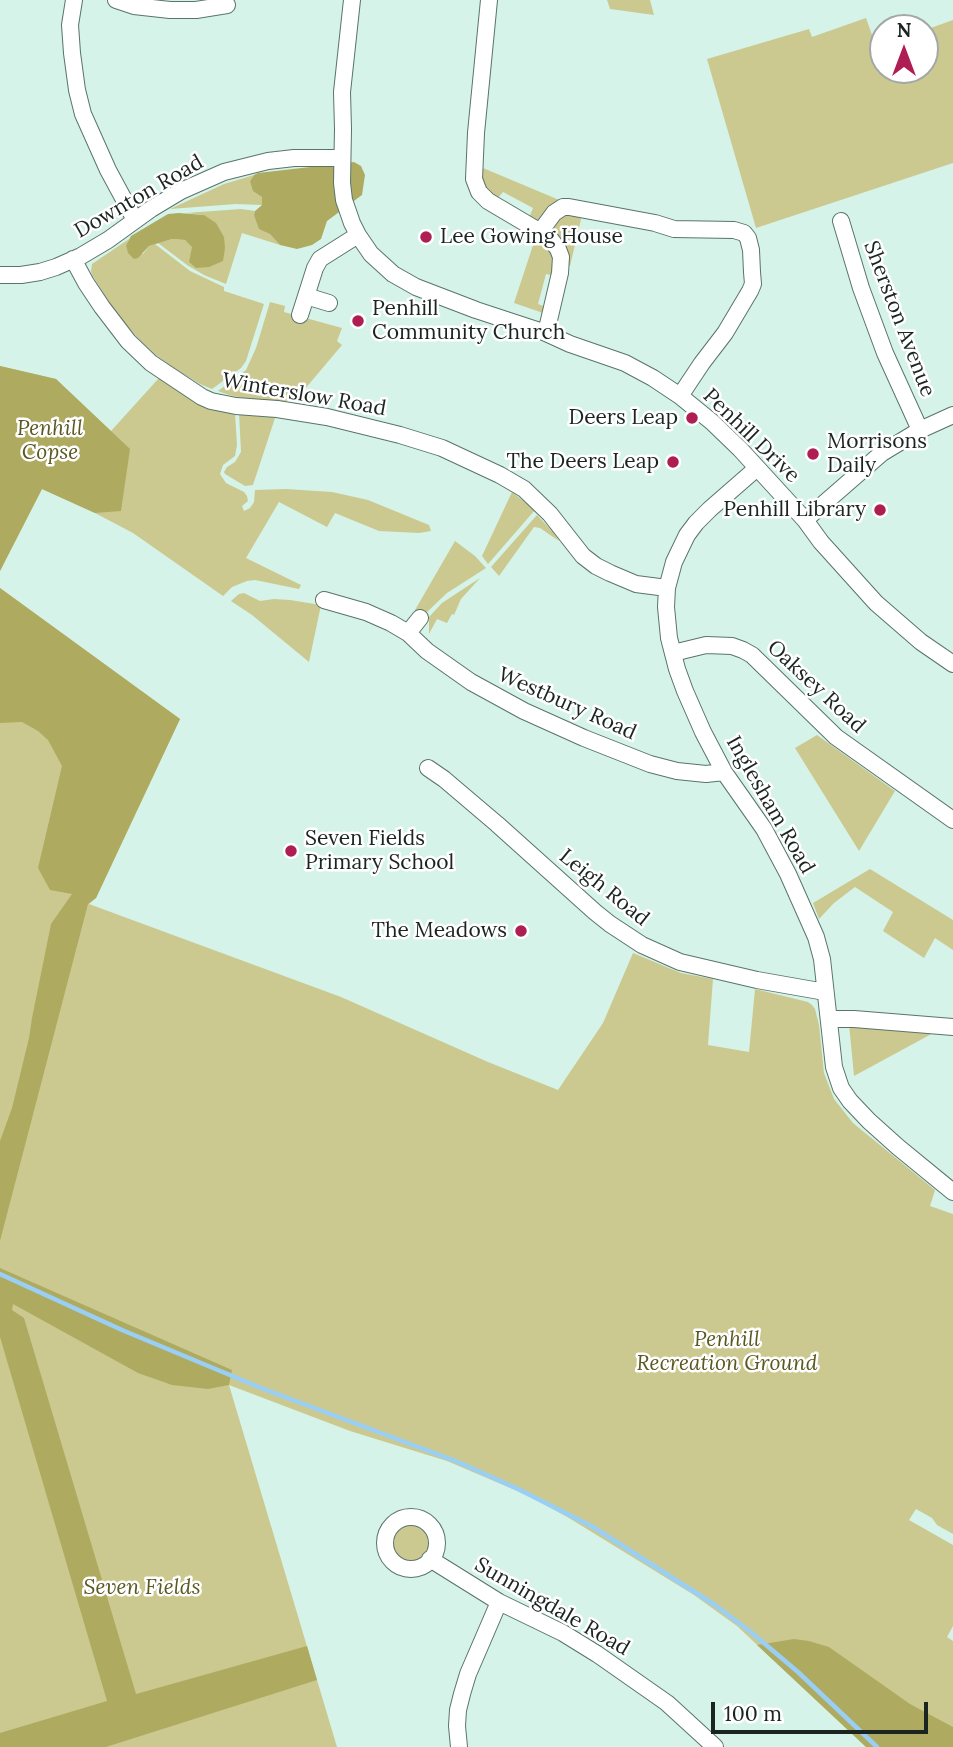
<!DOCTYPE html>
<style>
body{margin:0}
#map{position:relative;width:953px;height:1747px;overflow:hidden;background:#d5f3e9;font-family:Lora,serif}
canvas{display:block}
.north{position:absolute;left:869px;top:14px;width:70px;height:70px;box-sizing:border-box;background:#fff;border:2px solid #a3a8a6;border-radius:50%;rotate:0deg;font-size:19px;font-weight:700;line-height:28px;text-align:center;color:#1a2521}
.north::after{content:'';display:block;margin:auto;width:24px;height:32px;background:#ae1e52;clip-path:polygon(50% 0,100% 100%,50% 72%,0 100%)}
.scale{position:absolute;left:711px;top:1702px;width:217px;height:32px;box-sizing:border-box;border:4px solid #1a2521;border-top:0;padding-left:9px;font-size:21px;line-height:24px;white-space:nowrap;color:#1a2521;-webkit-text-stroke:5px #fff;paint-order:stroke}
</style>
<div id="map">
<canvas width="953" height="1747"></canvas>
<div class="north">N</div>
<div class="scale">100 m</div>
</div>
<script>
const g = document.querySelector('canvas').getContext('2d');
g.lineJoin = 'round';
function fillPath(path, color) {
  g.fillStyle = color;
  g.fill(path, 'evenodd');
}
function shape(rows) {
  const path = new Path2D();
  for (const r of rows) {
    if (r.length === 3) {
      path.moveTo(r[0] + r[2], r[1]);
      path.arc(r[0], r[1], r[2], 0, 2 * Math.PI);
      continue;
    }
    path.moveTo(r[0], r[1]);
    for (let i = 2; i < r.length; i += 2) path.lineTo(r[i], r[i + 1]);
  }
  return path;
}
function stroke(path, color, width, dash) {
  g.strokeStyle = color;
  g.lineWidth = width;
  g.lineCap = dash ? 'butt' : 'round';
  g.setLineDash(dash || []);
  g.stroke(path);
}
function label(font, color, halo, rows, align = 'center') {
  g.font = font + ' Lora,serif';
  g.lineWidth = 5;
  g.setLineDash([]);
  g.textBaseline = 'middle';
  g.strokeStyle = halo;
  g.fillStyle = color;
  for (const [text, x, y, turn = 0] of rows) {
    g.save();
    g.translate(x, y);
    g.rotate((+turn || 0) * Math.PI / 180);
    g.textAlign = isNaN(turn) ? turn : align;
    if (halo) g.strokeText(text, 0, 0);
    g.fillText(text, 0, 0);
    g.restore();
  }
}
const green = shape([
 [607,0,650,0,654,15,610,9],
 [866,18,876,46,883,44,883,70,925,70,925,30,953,20,953,163,756,228,707,59,809,29,812,37],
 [483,168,564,202,539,221,534,221,529,218,533,208,503,192,497,199,486,192,479,169],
 [254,175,250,181,262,197,262,205,236,204,170,209,224,184],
 [241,209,255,211,254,215,280,245,242,233,226,284,204,275,187,265,158,243,172,239,185,240,192,246,204,215,186,213],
 [558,214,582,215,570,266,567,266,568,252,566,247,552,230,551,227],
 [536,236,545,242,554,253,555,276,546,274,538,304,548,308,546,314,514,303],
 [129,239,126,245,143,254,149,246,155,244,190,271,224,287,224,291,264,304,246,361,241,368,212,389,200,384,177,370,156,355,140,340,126,325,112,307,92,275,91,271,92,264],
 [270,302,285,306,284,312,342,328,337,341,342,345,299,396,293,400,285,401,248,399,229,395,218,391,246,370,256,348],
 [0,366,56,379,111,431,159,378,175,388,235,413,237,445,235,456,223,465,220,474,226,483,244,492,247,496,248,501,242,506,244,511,250,508,254,502,255,490,286,489,332,492,368,500,429,525,431,531,419,533,379,531,335,513,327,527,279,502,246,558,301,585,299,589,255,580,247,581,232,587,223,596,133,533,95,513,42,489,0,571],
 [239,413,276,415,253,485,245,486,225,474,224,472,227,467,235,462,241,452],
 [512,492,535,510,488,564,482,556],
 [537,515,554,533,559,541,540,528,534,527,499,576,491,567],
 [455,541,475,556,486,568,447,593,425,614,415,610],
 [480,578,461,599,454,615,452,614,447,623,437,619,429,634,429,617,442,603],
 [0,588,180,719,96,898,89,904,341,997,488,1062,558,1090,603,1023,633,953,681,973,713,979,708,1045,749,1052,755,989,808,1002,812,1005,815,1009,819,1025,824,1073,834,1099,853,1123,935,1190,930,1206,953,1214,953,1534,937,1525,932,1518,916,1509,909,1520,953,1545,953,1626,947,1637,953,1641,953,1747,866,1747,737,1626,694,1595,569,1518,529,1496,447,1461,350,1431,229,1385,337,1747,0,1747],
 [244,593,260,601,274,599,290,600,321,605,309,662,252,615,231,601,239,594],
 [817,735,895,791,859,851,795,748],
 [870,869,953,920,953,950,935,938,924,958,883,931,893,912,855,887,834,903,819,919,813,903],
 [849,1024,937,1031,854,1076],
 [410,1542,19]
]);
const forest = shape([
 [354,162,361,166,365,175,362,195,327,221,321,239,312,245,297,249,280,245,270,234,259,229,254,215,255,211,262,205,262,197,253,191,250,181,254,175,258,173],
 [179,213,204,215,216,223,224,237,225,248,223,261,209,267,196,268,189,262,192,247,185,240,172,239,149,246,138,258,134,259,128,253,126,245,131,236,168,214],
 [0,366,56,379,130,449,121,511,95,513,42,489,0,571],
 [0,588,180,719,96,898,88,904,0,1241,0,1141,12,1108,29,1038,32,1018,51,924,72,894,50,890,38,868,62,766,48,740,38,731,22,722,0,723],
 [0,1268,232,1370,229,1385,208,1389,172,1385,138,1373,13,1304,12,1310,24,1318,136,1694,307,1646,317,1680,106,1747,0,1747,0,1733,107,1701,0,1337],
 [794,1639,809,1641,829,1647,910,1704,953,1727,953,1747,866,1747,757,1645]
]);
const stream = shape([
 [0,1274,122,1330,261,1388,458,1462,518,1489,593,1527,715,1605,752,1633,798,1672,877,1747]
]);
const minor = shape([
 [74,0,70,25,72,53,77,90,83,114,108,170,135,220],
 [116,0,134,6,170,10,196,10,227,5],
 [352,0,342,92,343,129,342,183,344,200,352,223,358,235,371,254,393,274,416,287,476,310,546,333,570,344,625,363,653,378,680,396,712,422,740,449,805,520,821,542,876,603,921,642,953,664],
 [489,0,476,133,474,179,479,192,488,201,549,237,558,249,561,257,560,273,546,333],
 [841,221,861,288,885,353,920,430],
 [540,232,554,213,563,207,569,207,655,223,674,229,734,230,744,233,748,238,751,250,752,272,753,284,750,291,725,333,702,363,680,396],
 [73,259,86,283,102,307,128,341,151,363,202,397,211,401,236,406,277,409,327,417,400,435,442,448,500,475,524,489,550,514,583,556,596,566,610,573,636,584,667,588],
 [0,275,21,275,40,272,56,267,81,256,108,240,151,209,181,191,224,172,268,161,294,158,342,158],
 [306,296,329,303],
 [300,315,315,268,320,259,358,235],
 [757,468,710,509,696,523,687,535,674,562,667,588,666,607,669,638,677,669,685,691,703,732,724,772,764,829,788,874,816,937,822,959,834,1067,841,1088,850,1101,869,1121,898,1147,953,1192],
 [805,520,882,453,920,430,953,415],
 [324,600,366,612,391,623,408,633,427,651,471,682,524,711,584,738,650,764,677,771,706,774,724,772],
 [408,633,420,618],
 [673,653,706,645,732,646,743,650,752,655,836,737,953,820],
 [428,768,444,779,497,824,595,912,610,924,642,945,680,962,757,980,825,992],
 [829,1019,854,1019,953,1027],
 [411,1543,26],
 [430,1559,499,1602,563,1633,597,1654,667,1703,715,1747],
 [459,1747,457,1726,458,1710,462,1694,468,1674,499,1602]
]);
const markers = [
 [426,237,7,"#ae1e52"],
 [358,321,7,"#ae1e52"],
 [692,418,7,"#ae1e52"],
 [813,454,7,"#ae1e52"],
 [673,462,7,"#ae1e52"],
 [880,510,7,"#ae1e52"],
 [291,851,7,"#ae1e52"],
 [521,931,7,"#ae1e52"]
];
const streetNames = [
 ["Downton Road",139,197,-30],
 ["Sherston Avenue",899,319,69],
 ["Winterslow Road",304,395,10],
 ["Penhill Drive",751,436,44],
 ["Oaksey Road",816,687,43],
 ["Westbury Road",567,704,24],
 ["Inglesham Road",770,805,60],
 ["Leigh Road",604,888,39],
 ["Sunningdale Road",552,1607,30]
];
const poiNames = [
 ["Lee Gowing House",440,237],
 ["Penhill",372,309],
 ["Community Church",372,333],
 ["Deers Leap",678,418,"right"],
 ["Morrisons",827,442],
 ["Daily",827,466],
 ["The Deers Leap",659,462,"right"],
 ["Penhill Library",866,510,"right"],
 ["Seven Fields",305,839],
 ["Primary School",305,863],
 ["The Meadows",507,931,"right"]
];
const parkNames = [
 ["Penhill",50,429],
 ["Copse",50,453],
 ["Penhill",727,1340],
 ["Recreation Ground",727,1364],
 ["Seven Fields",142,1588]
];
fillPath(green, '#cbc98f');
fillPath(forest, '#aeab61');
stroke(stream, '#9acff5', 4.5);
stroke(minor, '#59746b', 18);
stroke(minor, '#fff', 16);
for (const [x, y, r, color] of markers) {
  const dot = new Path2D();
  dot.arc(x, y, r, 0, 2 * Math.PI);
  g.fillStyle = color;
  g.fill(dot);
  stroke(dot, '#fff', 2.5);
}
label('21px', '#1a2521', '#fff', streetNames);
label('21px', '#1a2521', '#fff', poiNames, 'left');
label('italic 21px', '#5b5821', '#fff', parkNames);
</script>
